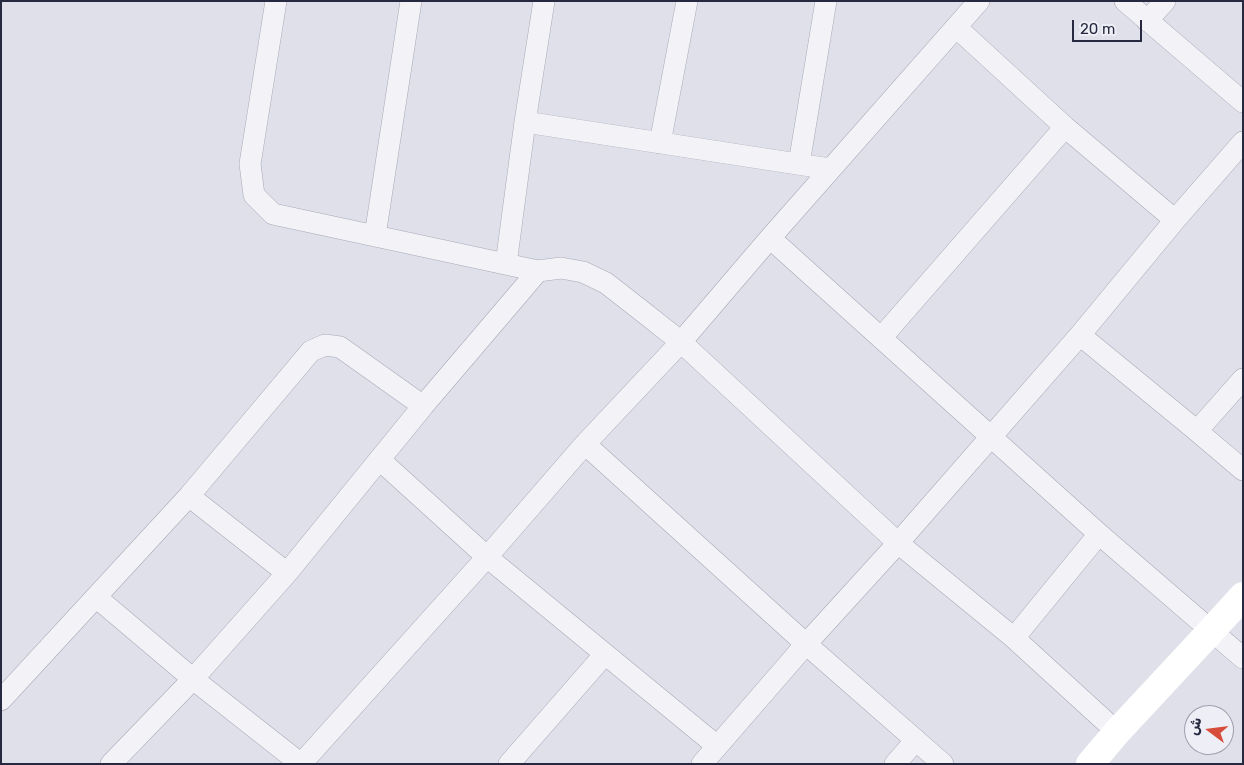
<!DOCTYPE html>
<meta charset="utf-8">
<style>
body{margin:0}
#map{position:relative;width:1244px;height:765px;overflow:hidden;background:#dfe0e9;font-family:Rubik,Vazirmatn,sans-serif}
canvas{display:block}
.frame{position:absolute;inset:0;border:2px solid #272941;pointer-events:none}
.north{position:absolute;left:1184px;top:705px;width:50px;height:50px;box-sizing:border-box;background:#eeeff6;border:1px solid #9ea0ae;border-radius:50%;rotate:285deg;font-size:14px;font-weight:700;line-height:20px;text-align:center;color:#272941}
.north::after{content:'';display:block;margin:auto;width:18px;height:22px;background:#d74d3b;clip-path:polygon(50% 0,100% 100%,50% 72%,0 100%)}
.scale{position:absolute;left:1072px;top:20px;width:70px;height:22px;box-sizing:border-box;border:2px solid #272941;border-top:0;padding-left:6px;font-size:15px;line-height:18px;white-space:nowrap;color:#272941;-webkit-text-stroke:4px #eeeff6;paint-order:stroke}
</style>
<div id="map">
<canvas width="1244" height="765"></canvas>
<div class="frame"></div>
<div class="north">ش</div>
<div class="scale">20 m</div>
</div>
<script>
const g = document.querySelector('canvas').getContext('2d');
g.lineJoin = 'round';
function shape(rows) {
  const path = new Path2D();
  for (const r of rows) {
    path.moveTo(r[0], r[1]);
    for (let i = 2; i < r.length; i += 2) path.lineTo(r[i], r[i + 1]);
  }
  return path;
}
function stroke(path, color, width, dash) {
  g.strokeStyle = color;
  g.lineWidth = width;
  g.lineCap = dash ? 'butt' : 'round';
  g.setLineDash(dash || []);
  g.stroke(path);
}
const street = shape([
 [276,1,250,164,254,195,273,214,538,271,561,268,583,272,606,283,647,315,681,342,898,543,1014,638,1117,732],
 [1125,1,1243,102],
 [1147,21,1165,1],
 [956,27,1065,127,1175,220],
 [525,122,830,169],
 [660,143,687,1],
 [799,164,826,1],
 [375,236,411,1],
 [770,238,1099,534,1243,658],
 [506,264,525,122,544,1],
 [1080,335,1197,431,1243,470],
 [881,338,1065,127],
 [1197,431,1243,379],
 [585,444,806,644,943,764],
 [380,460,487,557,717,746],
 [189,496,287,573],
 [96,597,193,679,301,764],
 [1014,638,1099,534],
 [1,700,189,496,311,351,325,345,340,347,423,406],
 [111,764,193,679,287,573,423,406,538,271],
 [301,764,487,557,585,444,681,342,770,238,979,1],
 [509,764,605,654],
 [702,764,806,644,898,543,1080,335,1175,220,1243,142],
 [895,764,916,740]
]);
const secondary = shape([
 [1090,764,1117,732,1211,631,1243,596]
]);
stroke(street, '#a8a9b7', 22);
stroke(street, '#f2f2f7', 21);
stroke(secondary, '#fff', 28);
</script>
